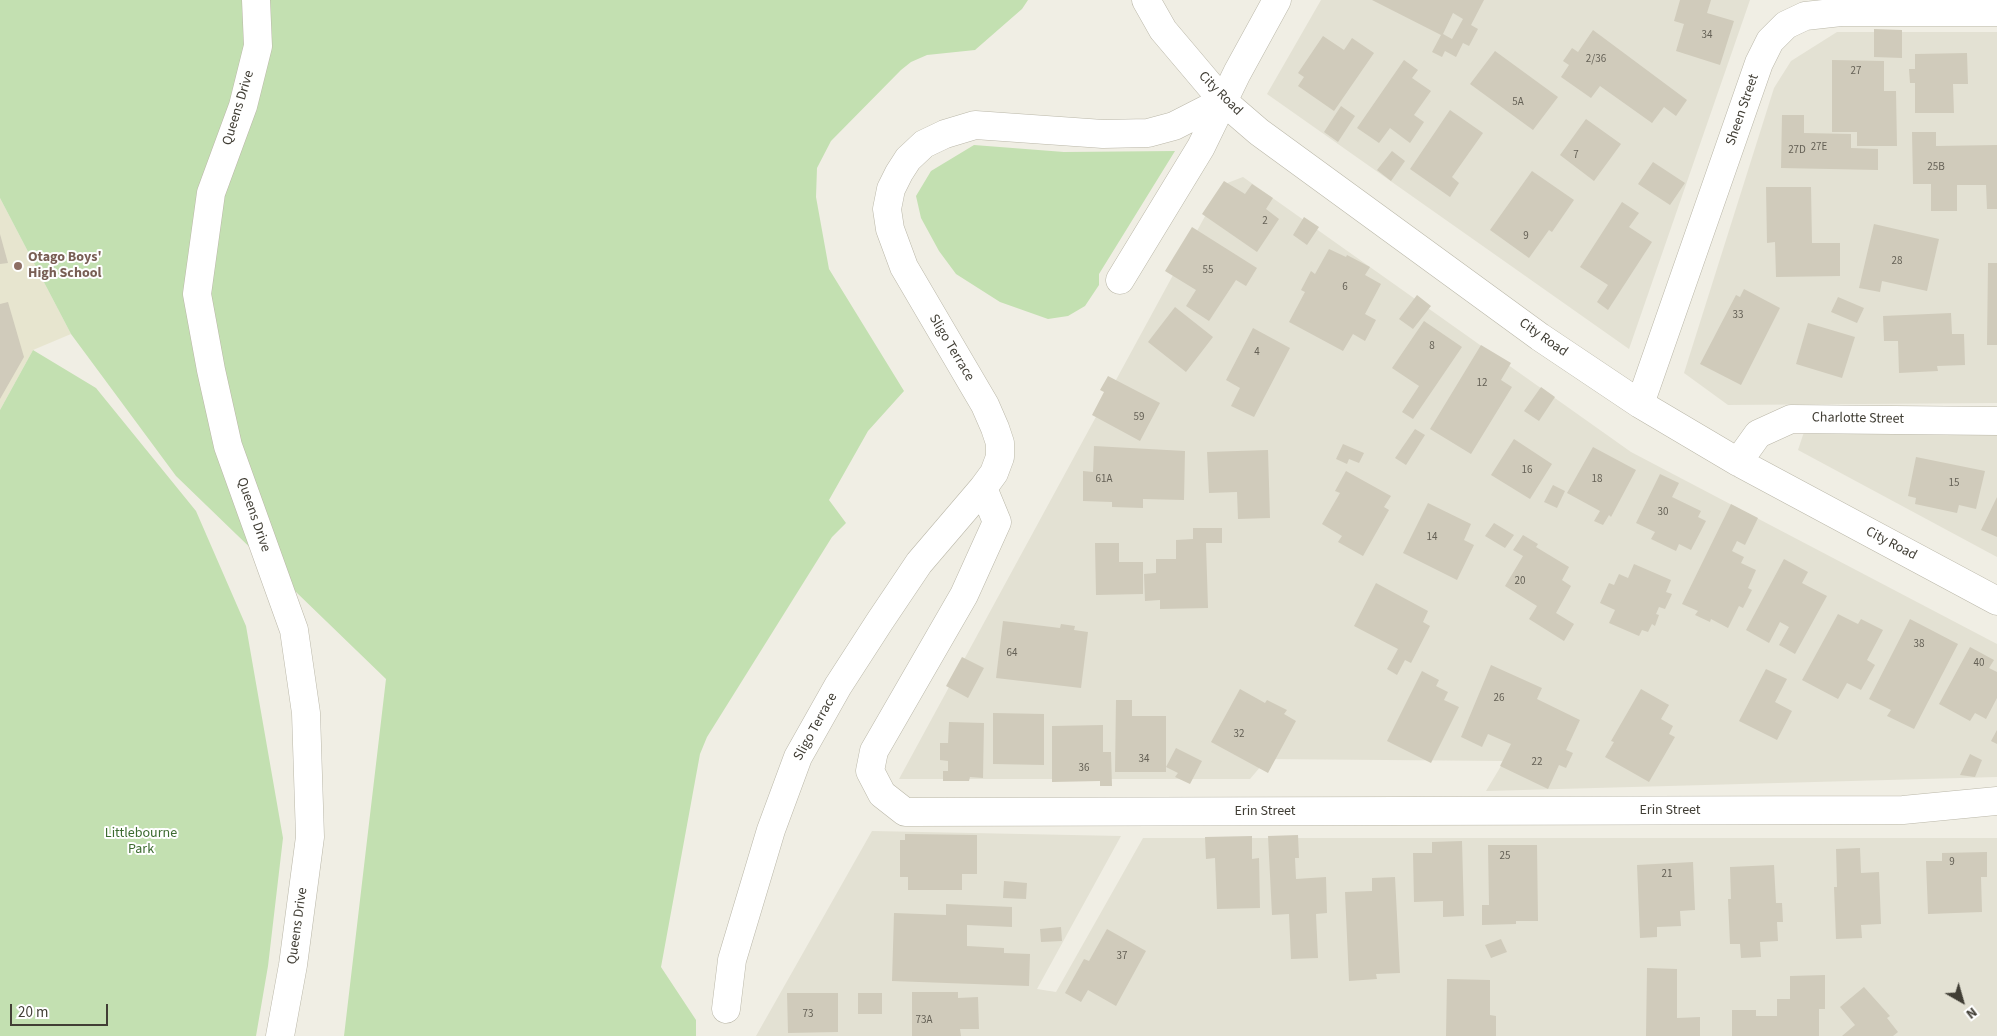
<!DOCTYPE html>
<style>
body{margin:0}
#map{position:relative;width:1997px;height:1036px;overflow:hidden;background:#f0eee4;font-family:"Source Sans 3",sans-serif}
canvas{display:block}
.north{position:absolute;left:1937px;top:976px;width:50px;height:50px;-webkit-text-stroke:4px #fff;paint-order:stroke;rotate:142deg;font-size:14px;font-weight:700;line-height:20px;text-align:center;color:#413e35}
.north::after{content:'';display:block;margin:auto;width:18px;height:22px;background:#413e35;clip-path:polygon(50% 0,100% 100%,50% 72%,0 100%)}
.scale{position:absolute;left:10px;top:1004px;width:98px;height:22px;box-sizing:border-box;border:2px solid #413e35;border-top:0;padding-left:6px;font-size:15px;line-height:18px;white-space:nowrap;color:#413e35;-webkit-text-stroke:4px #fff;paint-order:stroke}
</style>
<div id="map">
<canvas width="1997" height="1036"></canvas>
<div class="north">N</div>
<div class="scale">20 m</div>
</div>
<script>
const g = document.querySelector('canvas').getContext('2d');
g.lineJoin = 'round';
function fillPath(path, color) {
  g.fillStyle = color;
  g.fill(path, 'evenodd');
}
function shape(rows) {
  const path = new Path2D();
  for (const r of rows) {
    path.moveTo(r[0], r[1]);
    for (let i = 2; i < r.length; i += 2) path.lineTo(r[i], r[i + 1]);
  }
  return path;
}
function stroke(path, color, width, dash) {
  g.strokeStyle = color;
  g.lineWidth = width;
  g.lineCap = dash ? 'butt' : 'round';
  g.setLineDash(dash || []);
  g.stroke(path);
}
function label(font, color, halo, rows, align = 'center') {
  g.font = font + ' "Source Sans 3",sans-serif';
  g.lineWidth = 4;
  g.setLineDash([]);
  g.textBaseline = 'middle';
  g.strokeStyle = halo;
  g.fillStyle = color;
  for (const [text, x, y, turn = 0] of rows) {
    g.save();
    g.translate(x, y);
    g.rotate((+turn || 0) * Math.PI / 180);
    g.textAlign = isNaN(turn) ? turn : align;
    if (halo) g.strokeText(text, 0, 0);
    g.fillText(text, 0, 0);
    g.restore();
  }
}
const residential = shape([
 [1321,0,1750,0,1629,349,1267,94],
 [1837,32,1997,32,1997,403,1728,405,1684,373,1774,88,1791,61],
 [1243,177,1631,452,1997,644,1997,777,1486,791,1504,761,1267,759,1250,779,899,779,1222,185],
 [1804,432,1997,434,1997,557,1798,450],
 [872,831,1121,836,1037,989,1056,992,1143,838,1997,838,1997,1036,756,1036]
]);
const education = shape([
 [0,198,71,334,33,350,0,410]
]);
const green = shape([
 [0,0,1028,0,1022,9,975,50,927,55,911,62,901,70,831,141,817,168,816,197,829,269,904,391,868,431,829,500,846,523,832,537,707,737,700,754,661,967,696,1020,696,1036,344,1036,386,679,176,476,71,334,0,198],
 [974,145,1064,152,1175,151,1099,274,1099,285,1085,306,1068,316,1048,319,1000,302,956,274,939,251,921,218,916,196,931,171],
 [33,350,96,388,196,511,246,626,283,838,268,966,256,1036,0,1036,0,410]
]);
const building = shape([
 [1372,0,1484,0,1471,25,1478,29,1469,46,1463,43,1456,57,1445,51,1442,57,1432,52,1441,35],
 [1453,13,1463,19,1452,39,1443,34],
 [1680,0,1711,0,1707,13,1734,21,1720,65,1676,51,1684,24,1674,21],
 [1874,29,1902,30,1902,58,1874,57],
 [1593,30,1687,100,1676,116,1664,107,1652,123,1600,86,1591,98,1561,77,1569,65,1563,61,1572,48,1578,52],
 [1323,36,1344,50,1352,38,1374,53,1334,111,1298,86,1304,77,1298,73],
 [1495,51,1558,97,1533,130,1470,84],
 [1967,53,1968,84,1953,84,1954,113,1915,113,1915,83,1910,83,1909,69,1915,69,1915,54],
 [1404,60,1418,70,1412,78,1431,91,1414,115,1424,122,1410,143,1390,128,1379,143,1357,128],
 [1832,60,1884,61,1884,91,1896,91,1897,146,1857,146,1857,132,1832,132],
 [1341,106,1355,116,1338,142,1324,132],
 [1450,110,1483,133,1452,177,1459,183,1450,197,1410,169],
 [1782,115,1804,115,1804,133,1851,134,1851,148,1878,149,1878,170,1781,168],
 [1586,119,1621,144,1594,181,1560,155],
 [1912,132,1936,132,1936,146,1997,145,1997,209,1987,209,1986,185,1957,185,1957,211,1931,211,1931,184,1913,184],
 [1392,151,1405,161,1391,181,1377,170],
 [1653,162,1685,183,1670,205,1638,184],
 [1532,171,1574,200,1552,232,1549,230,1529,258,1490,230],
 [1224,181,1245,194,1252,184,1273,198,1266,209,1279,219,1257,252,1202,214],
 [1766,187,1811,187,1812,243,1840,243,1840,276,1776,277,1775,242,1767,243],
 [1622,202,1639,213,1629,227,1652,242,1608,310,1597,302,1608,285,1580,267],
 [1304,217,1319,227,1307,245,1293,235],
 [1874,224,1939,239,1927,291,1882,281,1880,292,1859,288],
 [1192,227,1257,268,1246,286,1236,280,1209,321,1186,306,1196,290,1165,271],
 [0,234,8,263,0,264],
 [1329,249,1346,257,1347,255,1370,267,1365,275,1381,284,1365,314,1376,320,1365,341,1353,334,1343,351,1289,322,1305,292,1301,290,1311,271,1315,274],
 [1988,263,1997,263,1997,345,1987,345],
 [1744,289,1780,308,1741,385,1700,364,1736,295,1740,297],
 [1417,295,1431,306,1413,329,1399,319],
 [1838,297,1864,308,1857,323,1831,312],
 [8,302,24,357,0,399,0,304],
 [1175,307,1213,337,1186,372,1148,342],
 [1951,313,1952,334,1964,334,1965,365,1937,366,1938,371,1899,373,1898,341,1884,341,1883,316],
 [1424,321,1462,347,1413,419,1402,412,1419,386,1392,368],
 [1808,323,1855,337,1842,378,1796,364],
 [1253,328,1290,348,1254,417,1231,406,1240,388,1226,380],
 [1481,345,1511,363,1501,380,1512,387,1471,454,1430,429],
 [1108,376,1160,403,1140,441,1092,415,1104,392,1100,390],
 [1541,387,1555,397,1539,421,1524,411],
 [1415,429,1425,435,1406,465,1395,458],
 [1514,439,1552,464,1530,499,1491,475],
 [1343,444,1364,453,1359,463,1349,459,1347,464,1336,459],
 [1094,446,1185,451,1184,500,1143,499,1143,508,1112,507,1112,502,1083,501,1083,471,1093,472],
 [1593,447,1636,470,1611,517,1609,515,1603,525,1594,521,1600,511,1567,493],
 [1268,450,1270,518,1238,519,1237,492,1209,493,1207,452],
 [1916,457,1985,471,1976,509,1959,505,1957,513,1915,504,1916,498,1908,496],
 [1346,471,1391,496,1384,507,1389,510,1363,556,1338,542,1342,536,1322,524,1340,493,1335,491],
 [1660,474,1679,483,1672,497,1701,511,1698,517,1706,521,1691,550,1679,544,1676,551,1651,539,1655,532,1636,523],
 [1553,485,1565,491,1557,508,1544,502],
 [1997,497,1997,537,1981,530],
 [1428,503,1471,524,1464,540,1474,545,1457,580,1403,553],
 [1731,504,1758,518,1745,545,1737,541,1732,551,1744,557,1741,563,1756,570,1748,588,1752,590,1743,608,1739,606,1728,628,1711,619,1710,622,1695,615,1698,611,1682,604],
 [1494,523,1514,535,1505,548,1485,536],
 [1193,528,1222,528,1222,543,1206,543,1208,608,1160,609,1160,600,1145,601,1144,574,1156,573,1156,559,1176,559,1176,540,1193,539],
 [1523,535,1538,544,1536,547,1569,567,1562,580,1571,586,1556,613,1574,624,1564,641,1529,619,1537,606,1505,586,1523,556,1513,550],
 [1095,543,1119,543,1119,562,1143,562,1143,594,1096,595],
 [1784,559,1808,572,1802,583,1827,596,1795,654,1779,645,1789,627,1780,622,1769,643,1746,630],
 [1634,564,1671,580,1666,592,1672,594,1665,609,1659,607,1656,614,1659,615,1655,626,1652,624,1648,632,1642,630,1639,636,1609,623,1615,610,1600,603,1609,583,1614,585,1619,574,1628,578],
 [1376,583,1428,611,1423,622,1430,626,1411,663,1405,660,1397,675,1387,669,1398,649,1354,626],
 [1838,614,1858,624,1861,619,1883,630,1867,660,1875,665,1861,690,1847,683,1838,699,1802,680],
 [1910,619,1958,644,1914,729,1887,716,1891,710,1869,699],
 [1003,621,1060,628,1061,624,1075,626,1074,630,1088,632,1081,688,996,678],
 [1970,647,1994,660,1989,668,1997,672,1997,698,1986,719,1975,713,1970,721,1939,704],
 [962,657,984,668,968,698,946,686],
 [1491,665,1542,688,1537,699,1580,720,1566,750,1573,753,1566,768,1559,765,1548,789,1500,766,1511,744,1488,734,1482,747,1461,737],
 [1766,669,1787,679,1775,702,1792,711,1777,740,1739,721],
 [1422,671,1439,680,1436,686,1448,692,1444,700,1459,707,1431,763,1387,741],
 [1240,689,1265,703,1267,700,1287,710,1284,714,1296,721,1268,773,1211,742],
 [1641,689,1669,705,1661,719,1673,726,1669,734,1675,737,1649,782,1605,757,1614,742,1611,741],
 [1116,700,1132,700,1132,716,1166,716,1166,772,1115,772],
 [993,713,1044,714,1044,765,993,764],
 [949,722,984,723,983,778,970,777,969,781,943,781,943,771,948,771,948,761,940,760,940,743,948,743],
 [1103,725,1103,752,1111,752,1112,786,1100,786,1100,781,1052,782,1052,726],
 [1997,730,1997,744,1991,741],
 [1176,748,1202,761,1190,784,1175,777,1178,773,1166,767],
 [1970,754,1982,760,1975,777,1960,775],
 [905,834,977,835,977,874,962,874,962,890,908,890,908,877,900,877,900,840,905,840],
 [1298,835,1299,858,1295,858,1296,879,1326,877,1327,913,1316,914,1318,958,1291,959,1289,914,1272,915,1268,836],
 [1252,836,1252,859,1259,858,1260,908,1217,909,1215,858,1206,859,1205,837],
 [1462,841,1464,916,1443,917,1443,901,1414,902,1413,853,1432,853,1432,842],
 [1488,845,1537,845,1538,921,1516,921,1516,924,1482,925,1482,905,1489,905],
 [1860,848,1861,873,1879,872,1881,924,1861,925,1862,938,1836,939,1834,887,1837,887,1836,849],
 [1987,852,1987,877,1981,877,1982,912,1928,914,1926,861,1942,861,1942,853],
 [1693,862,1695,910,1680,911,1681,926,1657,927,1657,937,1640,938,1637,865],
 [1774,865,1776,903,1782,903,1783,922,1777,922,1778,941,1760,942,1761,957,1741,958,1740,944,1730,944,1728,899,1731,899,1730,867],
 [1395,877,1400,973,1376,974,1377,979,1349,981,1345,892,1372,891,1372,878],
 [1004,881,1027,883,1026,899,1003,898],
 [946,904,1012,907,1012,927,967,925,967,946,1004,948,1004,953,1030,954,1029,986,892,981,894,913,946,915],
 [1061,927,1062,941,1041,942,1040,929],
 [1107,929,1146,951,1116,1006,1088,990,1081,1002,1065,993,1084,959,1089,961],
 [1501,939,1507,952,1491,958,1485,945],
 [1647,968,1677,969,1677,1018,1700,1017,1700,1036,1646,1036],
 [1825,975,1825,1009,1819,1009,1819,1036,1732,1036,1732,1010,1756,1010,1756,1016,1777,1016,1777,999,1790,999,1790,976],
 [1447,979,1490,980,1490,1015,1496,1016,1496,1036,1446,1036],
 [1864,987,1890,1016,1887,1018,1898,1032,1893,1036,1842,1036,1855,1025,1840,1007],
 [912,992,958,992,958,998,978,997,979,1029,960,1029,961,1036,912,1036],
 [787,993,838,993,838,1032,788,1033],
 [858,993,882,993,882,1014,858,1014]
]);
const minor = shape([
 [256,0,258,46,243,106,211,193,197,294,211,370,228,446,294,630,306,713,310,837,293,965,280,1036],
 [1146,0,1163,30,1223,101,1259,132,1540,337,1640,404,1738,462,1997,601],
 [1120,280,1201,147,1237,73,1277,0],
 [1640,404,1759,63,1770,41,1786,25,1805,16,1841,12,1997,12],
 [1738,462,1758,434,1791,419,1997,421],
 [983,488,997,522,964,595,874,751,870,771,882,794,905,812,1903,810,1997,801],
 [726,1009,732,960,771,830,798,757,838,686,880,621,919,563,983,488,994,473,1000,457,1000,443,995,428,985,405,904,267,890,229,887,209,891,189,899,173,908,159,924,144,945,134,975,125,1103,134,1148,133,1174,126,1223,101]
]);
const markers = [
 [18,266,5,"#8d6e63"]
];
const numberNames = [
 ["34",1707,36],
 ["2/36",1596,60],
 ["27",1856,72],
 ["5A",1518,103],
 ["27E",1819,148],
 ["27D",1797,151],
 ["7",1576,156],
 ["25B",1936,168],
 ["2",1265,222],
 ["9",1526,237],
 ["28",1897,262],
 ["55",1208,271],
 ["6",1345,288],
 ["33",1738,316],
 ["8",1432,347],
 ["4",1257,353],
 ["12",1482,384],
 ["59",1139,418],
 ["16",1527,471],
 ["61A",1104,480],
 ["18",1597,480],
 ["15",1954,484],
 ["30",1663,513],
 ["14",1432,538],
 ["20",1520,582],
 ["38",1919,645],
 ["64",1012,654],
 ["40",1979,664],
 ["26",1499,699],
 ["32",1239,735],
 ["34",1144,760],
 ["22",1537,763],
 ["36",1084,769],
 ["25",1505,857],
 ["9",1952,863],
 ["21",1667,875],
 ["37",1122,957],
 ["73",808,1015],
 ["73A",924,1021]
];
const streetNames = [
 ["City Road",1220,94,45],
 ["Queens Drive",239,108,-73],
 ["Sheen Street",1743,110,-71],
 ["City Road",1543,338,35],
 ["Sligo Terrace",951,348,59],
 ["Charlotte Street",1858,419,1],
 ["Queens Drive",253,515,71],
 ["City Road",1891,544,28],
 ["Sligo Terrace",816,727,-61],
 ["Erin Street",1670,811],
 ["Erin Street",1265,812],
 ["Queens Drive",298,926,-82]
];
const educationNames = [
 ["Otago Boys'",28,258],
 ["High School",28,274]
];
const parkNames = [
 ["Littlebourne",141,834],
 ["Park",141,850]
];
fillPath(residential, '#e3e1d3');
fillPath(education, '#e7e5cf');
fillPath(green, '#c3e0b1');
fillPath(building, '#d0cbbb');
stroke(minor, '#bab7a8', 29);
stroke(minor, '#fff', 28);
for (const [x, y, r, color] of markers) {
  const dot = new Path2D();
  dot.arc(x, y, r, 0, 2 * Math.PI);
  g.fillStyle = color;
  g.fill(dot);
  stroke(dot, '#fff', 2);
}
label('11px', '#656156', null, numberNames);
label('14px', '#413e35', '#fff', streetNames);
label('bold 14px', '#785e54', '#fff', educationNames, 'left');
label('14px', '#3c6b30', '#fff', parkNames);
</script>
